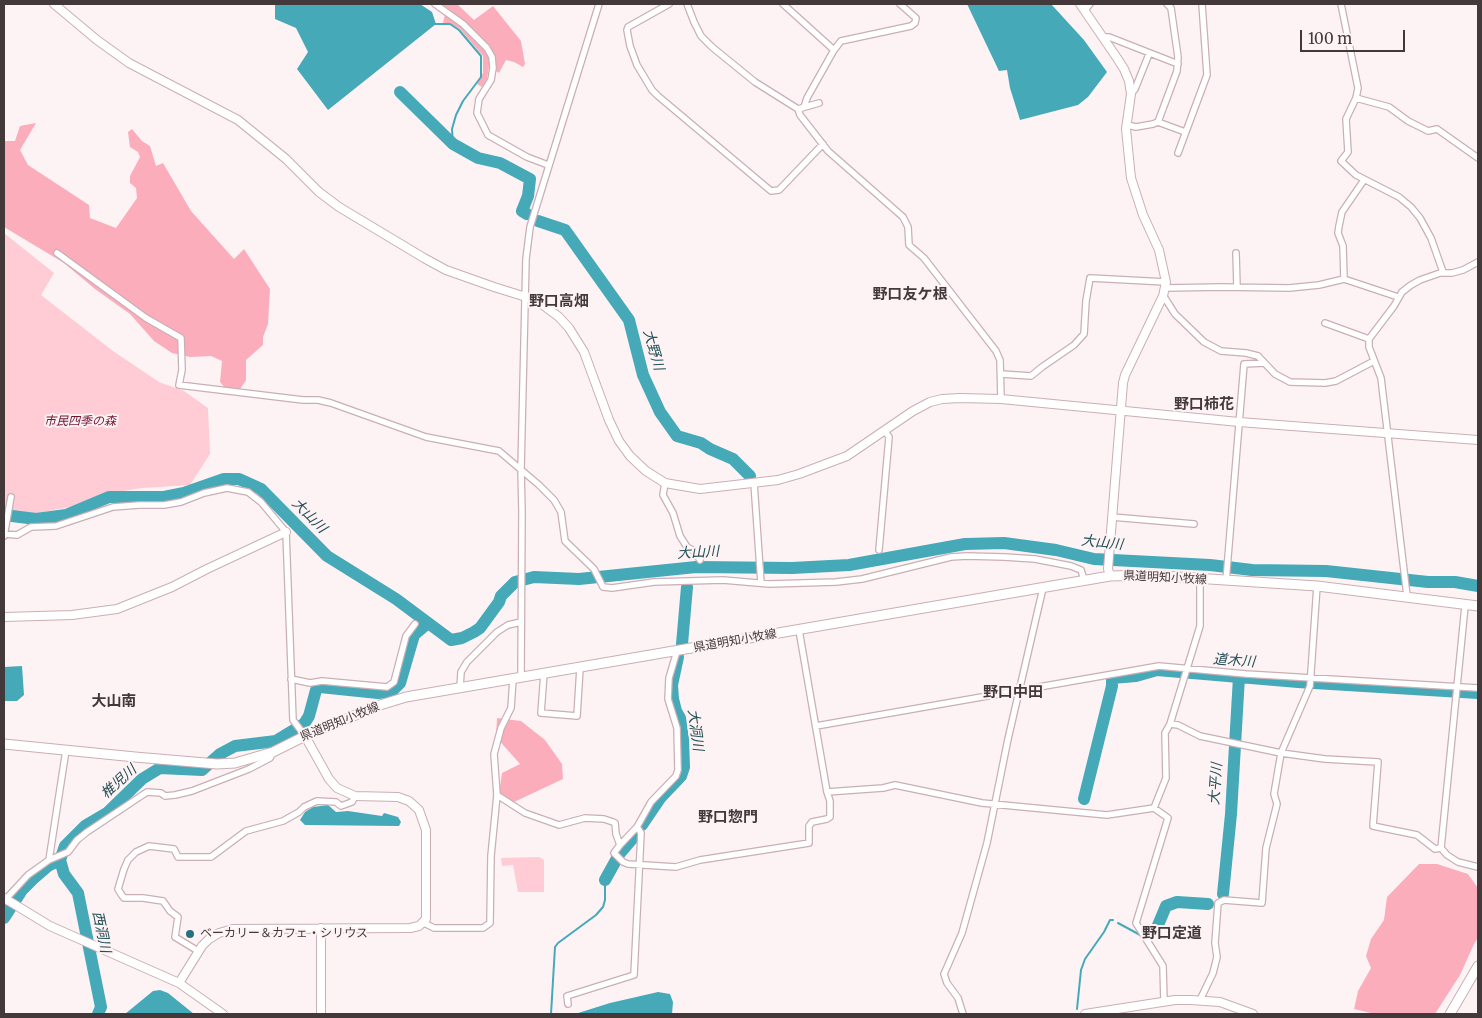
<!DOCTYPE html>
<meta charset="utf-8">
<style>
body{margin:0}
#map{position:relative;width:1482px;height:1018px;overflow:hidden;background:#fef3f4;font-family:Merriweather,serif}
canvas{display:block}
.frame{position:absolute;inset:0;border:5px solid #43383a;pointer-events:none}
.scale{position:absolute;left:1300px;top:30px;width:105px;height:22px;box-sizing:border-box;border:2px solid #43383a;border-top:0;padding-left:6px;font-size:15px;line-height:18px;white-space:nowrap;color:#43383a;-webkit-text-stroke:4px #fef3f4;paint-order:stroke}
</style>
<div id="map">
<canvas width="1482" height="1018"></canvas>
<div class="frame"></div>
<div class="scale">100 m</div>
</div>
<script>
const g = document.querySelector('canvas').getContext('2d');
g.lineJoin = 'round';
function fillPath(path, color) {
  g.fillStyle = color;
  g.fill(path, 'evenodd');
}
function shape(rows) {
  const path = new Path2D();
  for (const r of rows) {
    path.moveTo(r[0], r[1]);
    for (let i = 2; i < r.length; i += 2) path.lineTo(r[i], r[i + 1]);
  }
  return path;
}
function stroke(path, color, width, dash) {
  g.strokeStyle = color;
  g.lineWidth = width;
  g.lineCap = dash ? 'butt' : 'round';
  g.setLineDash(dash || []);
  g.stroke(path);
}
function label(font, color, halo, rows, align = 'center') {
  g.font = font + ' Merriweather,"Noto Sans JP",serif';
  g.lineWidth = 4;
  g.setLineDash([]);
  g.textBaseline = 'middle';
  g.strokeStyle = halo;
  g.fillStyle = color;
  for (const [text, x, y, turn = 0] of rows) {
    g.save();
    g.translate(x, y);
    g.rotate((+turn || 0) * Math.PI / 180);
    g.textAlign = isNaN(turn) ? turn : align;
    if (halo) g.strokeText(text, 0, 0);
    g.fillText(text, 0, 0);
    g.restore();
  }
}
const green = shape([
 [4,233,54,273,41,295,113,351,159,382,184,391,208,408,210,454,190,485,142,488,110,493,90,503,33,514,4,509],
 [539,857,544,860,544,892,518,892,513,865,502,866,501,858]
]);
const forest = shape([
 [442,4,457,4,474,20,493,6,521,41,525,64,523,67,514,62,506,60,499,73,489,66,487,79,482,87,477,84,483,73,483,56,460,29,449,23,443,23,445,14,449,10],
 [36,123,20,150,28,165,89,205,90,218,116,228,137,198,136,188,130,183,130,176,140,157,138,152,130,147,128,132,132,129,142,141,150,146,156,166,163,163,191,211,234,259,244,249,270,289,268,324,263,337,263,345,246,360,246,380,240,389,225,388,220,382,222,361,211,356,190,357,172,353,154,341,130,314,95,289,64,263,4,227,4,141,15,141,20,126],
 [497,718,521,721,545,740,562,764,563,779,514,802,499,794,502,773,520,764,496,737],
 [1419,864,1437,864,1468,874,1478,888,1478,938,1474,944,1460,975,1435,1014,1375,1014,1354,1009,1358,991,1371,968,1366,956,1371,939,1384,920,1387,897]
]);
const water = shape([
 [275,4,420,4,432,12,436,24,328,110,297,69,308,52,296,28,275,19],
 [967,4,1051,4,1084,40,1107,72,1088,97,1078,105,1020,120,1010,88,1007,70,999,71],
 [22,666,24,695,17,701,4,701,4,667],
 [328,805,336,812,348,811,382,816,384,813,398,817,401,822,399,826,305,825,300,820,305,812,313,807],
 [160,990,168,993,194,1014,125,1014,153,991],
 [658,992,670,994,673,1002,672,1014,575,1014,610,1003]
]);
const stream = shape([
 [434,24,450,24,459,30,481,56,481,77,463,101,456,115,452,129,453,144],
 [1118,923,1142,936],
 [1146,935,1151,934,1156,930],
 [1077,1009,1081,970,1085,959,1104,932,1110,920,1113,920],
 [551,1014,555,947,558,943,596,915,603,907,605,900,605,880]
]);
const river = shape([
 [400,92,453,144,478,158,500,163,530,179,528,196,522,211,527,214],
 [538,221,565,230,629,320,643,375,660,412,677,436,701,443,710,449,733,459,750,476],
 [4,515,36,519,66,515,109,497,164,497,184,493,224,479,239,479,261,489,327,556,396,599,451,640,462,638,474,632,480,628,499,602,501,596,515,582,534,577,579,579,696,567,792,568,849,565,965,544,1004,543,1056,550,1094,559,1210,565,1252,570,1326,571,1428,582,1455,582,1478,586],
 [682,644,687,587],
 [1084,799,1112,686,1112,678,1136,676,1157,670,1298,682,1478,693],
 [642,825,661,797,681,776,684,767,683,739,680,718,676,711,673,699,672,685,678,657],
 [60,860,64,874,78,893,101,1007,98,1014],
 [605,880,620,853,638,832],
 [1223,894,1231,814,1239,677],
 [4,918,22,890,33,879,48,866,60,860,65,846,85,826,107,813,142,779,160,768,202,770,220,754,235,746,276,741,304,724,309,716,316,690,320,687,378,693,389,692,394,689,400,683,414,635,428,623],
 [1156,930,1166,906,1177,902,1208,904]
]);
const minor = shape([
 [435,4,463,24,487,48,492,57,493,68,491,80,479,99,477,113,488,135,527,157,548,165],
 [669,4,628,27,627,30,630,46,637,65,652,90,658,96,771,191,779,190,823,144],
 [687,4,694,22,701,36,712,47,755,82,798,109,819,103],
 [783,4,834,50],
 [1341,4,1358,88,1356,98,1346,119,1348,152,1341,161,1356,175,1399,197,1411,207,1420,218,1431,238,1443,272],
 [1085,10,1090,4],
 [1103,37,1109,37,1178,64],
 [1131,94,1135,89,1149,54],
 [1356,98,1389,107,1408,121,1428,131,1437,129,1478,158],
 [804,107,807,98,834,50,841,41,911,26,915,23,916,18,900,4],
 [798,109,800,115,828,151,903,217,908,227,909,245,924,258,996,351,1000,360,1001,399],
 [1158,122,1185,132],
 [1127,125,1136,127,1153,124,1158,122,1177,71,1178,57,1171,8,1167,4],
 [1178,153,1207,75,1202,4],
 [57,253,146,318,181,338,182,370,179,385,303,400,318,400,331,403,426,437,499,451,539,485,554,500,561,512,565,541,594,569,603,587,612,588,654,582,723,580,769,584,836,582,862,579,951,557,967,556,1004,557,1035,559,1071,566,1081,570,1084,580],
 [1236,253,1237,287],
 [1344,279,1343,246,1338,233,1339,226,1342,212,1364,180],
 [1165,288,1222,287,1289,288,1319,285,1344,279,1398,297],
 [1163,295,1175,314,1204,342,1221,351,1246,353,1258,356,1275,374,1290,382,1325,383,1336,381,1374,361],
 [1325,323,1369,339],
 [1001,374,1031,376,1042,367,1074,345,1084,334,1086,301,1090,278,1166,282],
 [665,483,663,495,673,513,680,536,687,547,694,551,700,560],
 [754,483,761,583],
 [1112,517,1194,524],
 [4,534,17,535,31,527,56,526,113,507,139,505,164,505,181,502,204,493,227,488,248,492,261,502,286,532,293,720,305,736],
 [4,536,11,497],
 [879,550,889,437,885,431],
 [1226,581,1244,364,1264,363],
 [1407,596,1381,378,1369,347,1369,339,1394,306,1402,292,1411,285,1420,280,1440,273,1452,273,1463,270,1478,262],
 [1465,606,1441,848,1447,855,1458,862,1478,867],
 [544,673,541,713,577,716,580,668],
 [521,677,522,511,521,469,526,259,530,227,599,4],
 [291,679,310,683,322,681,387,687,394,682,406,636,415,624],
 [460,688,461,672,467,662,497,632,508,625,521,622],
 [1170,724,1178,725,1200,736,1281,753,1325,759,1378,762,1373,826,1417,835,1435,849,1441,848],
 [816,726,1159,666,1246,674,1478,688],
 [827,792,883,788,895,785,982,803,1107,815,1154,808,1168,818,1136,923,1163,966,1164,1002],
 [497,795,525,813,559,825,585,818,604,819,613,822,615,823,616,834,620,845,637,827],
 [1154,808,1166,778,1165,733,1170,724,1200,626,1200,579],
 [620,845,614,853,623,862,628,864,676,867,700,860,809,843,809,826,812,822,827,819,830,817,830,801,827,792,799,630],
 [49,860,66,750],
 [4,901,28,875,49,860,68,852,77,840,87,832,147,792,161,793,165,796,175,795,192,791,249,769,270,758,273,752],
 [424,923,434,928,483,928,490,923,491,856,497,795,494,754,501,728,511,708,513,679],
 [198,951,175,937,178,917,170,911,163,901,143,898,124,898,121,894,118,889,124,869,128,860,136,852,149,846,174,849,178,857,211,857,246,831,283,821,299,812,304,807,317,801,336,802,341,806,352,802,355,796],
 [1200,1000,1213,973,1217,957,1215,943,1218,903,1224,900,1262,903,1266,848,1277,804,1274,794,1281,753,1310,686,1317,586],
 [568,1004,567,996,634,975,641,833,637,827,651,802,676,776,678,770,677,728,668,699,669,678,677,651],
 [963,1014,958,998,947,983,944,974,962,933,987,843,1008,739,1043,588]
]);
const tertiary = shape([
 [54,4,97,40,129,63,238,120,286,159,319,192,339,207,424,258,446,270,494,287,526,297,543,305,559,317,569,328,584,352,609,420,619,441,630,456,646,471,665,483,700,489,778,480,799,474,847,456,913,411,930,402,942,399,960,398,1001,399,1239,422,1478,440],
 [1080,4,1117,58,1124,69,1129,81,1131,94,1126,129,1131,178,1143,215,1159,250,1166,282,1163,296,1125,375,1123,383,1108,569,1110,576],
 [4,617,72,615,117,609,172,587,207,569,286,532],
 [4,898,50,926,179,983,223,1014],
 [179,983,202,946,209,939,219,933,233,929,410,928,419,926,426,919,426,830,419,810,409,801,398,797,355,796,337,788,329,779,305,736],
 [321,1014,321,928],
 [1085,1014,1175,1000,1191,1000,1220,1002,1253,1014]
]);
const secondary = shape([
 [4,744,135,757,217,764,235,763,273,752,305,736,380,705,406,697,1110,576,1148,575,1317,586,1478,606],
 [1450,1014,1478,966]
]);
const markers = [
 [190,934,5,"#28707b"]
];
const parkNames = [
 ["市民四季の森",80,422]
];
const streetNames = [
 ["県道明知小牧線",1165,578,3],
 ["県道明知小牧線",735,641,-10],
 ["県道明知小牧線",340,722,-22]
];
const poiNames = [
 ["ベーカリー＆カフェ・シリウス",200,934]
];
const waterNames = [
 ["大野川",653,350,74],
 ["大山川",309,516,45],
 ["大山川",1102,543,6],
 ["大山川",698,553,-3],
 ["道木川",1234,661,4],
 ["大洞川",695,730,82],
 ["椎児川",119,782,-42],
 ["大平川",1216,784,-86],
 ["西洞川",101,932,78]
];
const quarterNames = [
 ["野口友ケ根",910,295],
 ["野口高畑",559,302],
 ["野口柿花",1204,405],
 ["野口中田",1013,693],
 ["大山南",114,702],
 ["野口惣門",728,818],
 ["野口定道",1172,934]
];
fillPath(green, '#ffccd5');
fillPath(forest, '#fcadbc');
fillPath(water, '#45a9b8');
stroke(stream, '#45a9b8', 2);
stroke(river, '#45a9b8', 12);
stroke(minor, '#caafb4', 8);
stroke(tertiary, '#caafb4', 10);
stroke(secondary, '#caafb4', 11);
stroke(minor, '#fff', 5.5);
stroke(tertiary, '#fff', 8);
stroke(secondary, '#fff', 9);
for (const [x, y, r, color] of markers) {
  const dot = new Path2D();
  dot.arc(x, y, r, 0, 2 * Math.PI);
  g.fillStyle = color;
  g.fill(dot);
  stroke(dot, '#fef3f4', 2);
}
label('italic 12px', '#6f1533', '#fef3f4', parkNames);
label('12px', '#43383a', '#fef3f4', streetNames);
label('12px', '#43383a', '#fef3f4', poiNames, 'left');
label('italic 14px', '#224e55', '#fef3f4', waterNames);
label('bold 15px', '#43383a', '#fef3f4', quarterNames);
</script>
